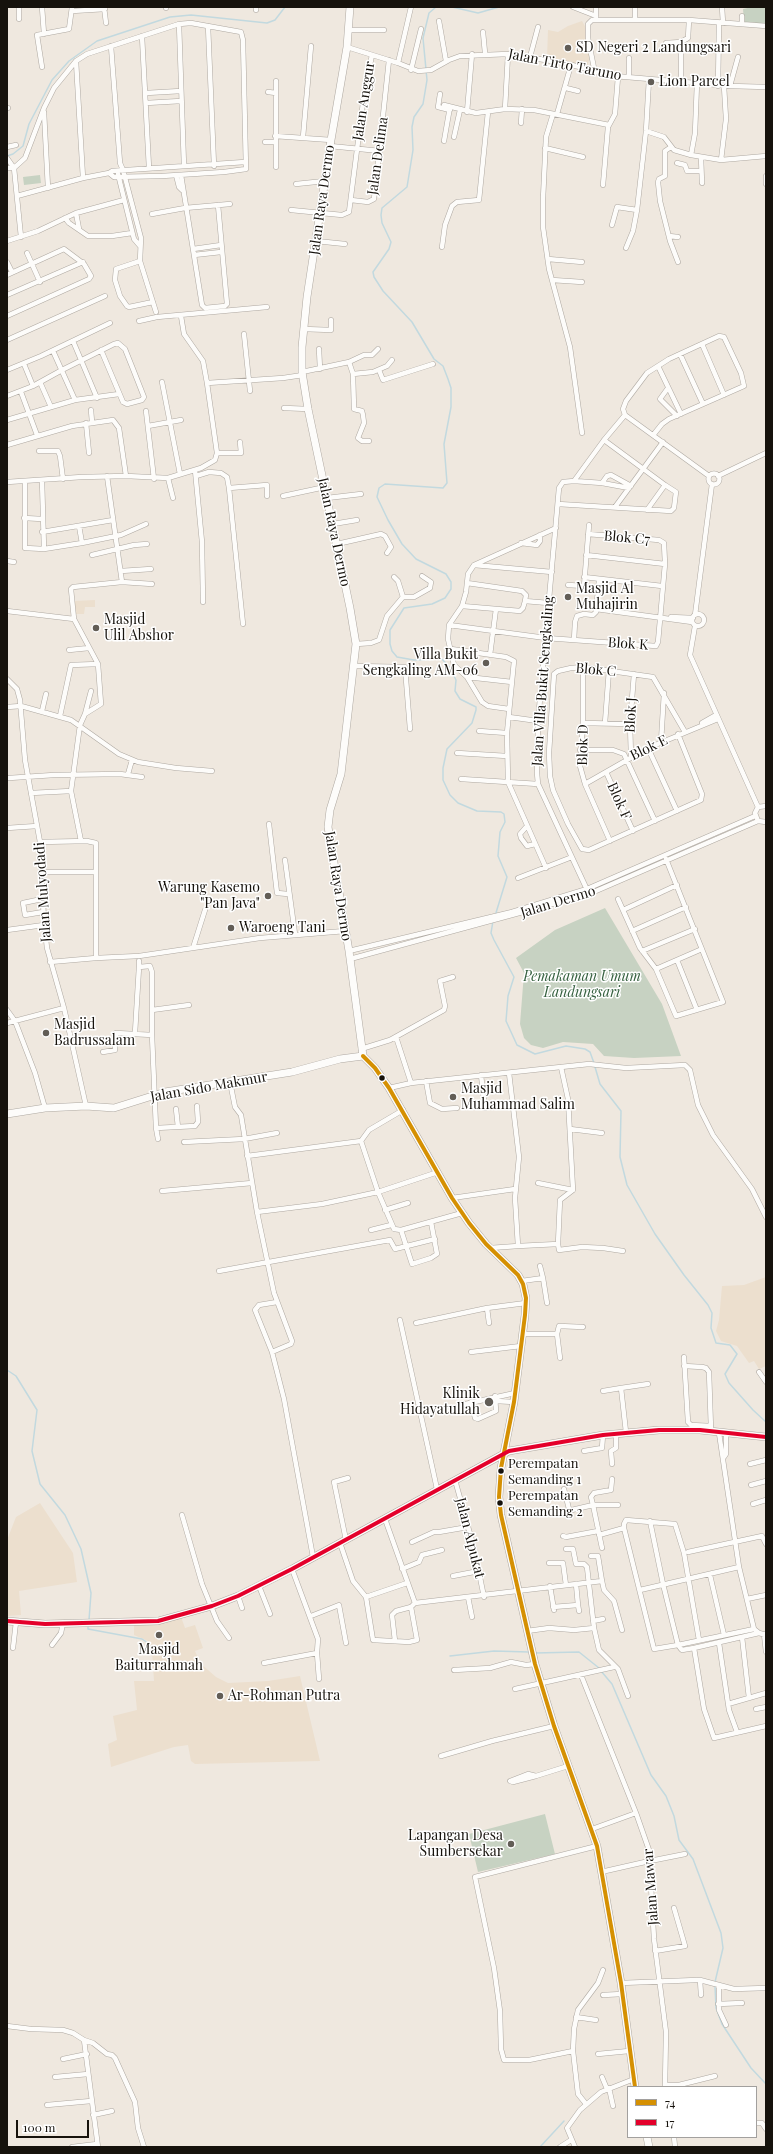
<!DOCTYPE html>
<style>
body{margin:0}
#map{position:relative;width:773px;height:2154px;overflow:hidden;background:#efe8df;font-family:"Playfair Display",serif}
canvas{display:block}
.frame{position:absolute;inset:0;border:8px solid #16120c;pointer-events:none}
.legend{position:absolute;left:627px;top:2086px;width:130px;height:52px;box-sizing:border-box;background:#fff;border:1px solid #a2a09e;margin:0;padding:5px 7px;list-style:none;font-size:12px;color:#16120c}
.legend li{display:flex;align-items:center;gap:8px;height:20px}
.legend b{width:20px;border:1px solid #a2a09e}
.scale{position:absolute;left:16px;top:2120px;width:73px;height:18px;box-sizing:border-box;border:2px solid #16120c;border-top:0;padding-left:5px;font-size:12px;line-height:14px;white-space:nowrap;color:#16120c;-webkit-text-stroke:3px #fff;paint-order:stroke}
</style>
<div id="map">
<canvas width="773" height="2154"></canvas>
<div class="frame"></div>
<ul class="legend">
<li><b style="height:5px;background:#d59002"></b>74</li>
<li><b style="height:5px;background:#e4002b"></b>17</li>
</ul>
<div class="scale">100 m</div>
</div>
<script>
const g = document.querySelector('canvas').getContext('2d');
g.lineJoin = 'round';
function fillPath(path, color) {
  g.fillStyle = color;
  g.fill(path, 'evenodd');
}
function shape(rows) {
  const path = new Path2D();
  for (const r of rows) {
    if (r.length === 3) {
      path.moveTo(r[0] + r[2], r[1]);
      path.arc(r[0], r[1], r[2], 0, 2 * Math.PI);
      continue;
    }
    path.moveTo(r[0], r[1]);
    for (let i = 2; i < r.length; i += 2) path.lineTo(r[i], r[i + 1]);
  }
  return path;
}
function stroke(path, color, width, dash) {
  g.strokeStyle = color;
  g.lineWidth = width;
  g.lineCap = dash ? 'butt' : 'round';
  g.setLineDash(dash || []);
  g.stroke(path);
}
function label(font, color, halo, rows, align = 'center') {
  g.font = font + ' "Playfair Display",serif';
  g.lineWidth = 3;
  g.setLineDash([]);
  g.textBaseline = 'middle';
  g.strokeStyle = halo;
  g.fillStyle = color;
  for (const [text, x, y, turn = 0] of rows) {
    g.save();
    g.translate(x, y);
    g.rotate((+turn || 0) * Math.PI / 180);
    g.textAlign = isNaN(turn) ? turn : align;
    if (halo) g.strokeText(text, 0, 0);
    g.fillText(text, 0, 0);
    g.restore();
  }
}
const built = shape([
 [582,21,586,28,590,57,587,67,547,58,548,30,558,32,568,26],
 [95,600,95,607,85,607,84,614,75,614,74,601],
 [766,1277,766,1366,759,1369,754,1361,749,1363,737,1346,721,1341,716,1331,719,1320,722,1286,744,1285],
 [40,1503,73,1553,77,1582,19,1591,21,1615,8,1616,7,1618,7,1540,16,1517],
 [181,1617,185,1628,195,1625,203,1648,195,1651,200,1663,216,1677,228,1683,268,1681,300,1676,320,1761,195,1764,191,1761,188,1745,174,1747,111,1767,108,1744,117,1740,113,1716,137,1710,134,1681,154,1681,152,1650,148,1641,134,1635,134,1624]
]);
const green = shape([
 [752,7,766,7,766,24,744,22,743,9],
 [40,175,41,183,24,185,23,177],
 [605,908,662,1004,681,1056,634,1058,604,1056,593,1044,563,1042,543,1048,531,1045,524,1038,520,1024,524,973,516,958,555,930],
 [545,1814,555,1854,478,1872,469,1834]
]);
const stream = shape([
 [436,7,429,13,423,38,427,80,423,104,414,117,412,127,413,150,408,181,407,187,382,208,381,215,382,223,391,242,389,249,373,272,374,277,383,291,412,322,434,359,443,366,448,379,451,388,451,407,444,444,447,483,443,488,385,484,379,488,377,497,388,520,402,544,416,559,446,574,451,582,451,589,445,598,432,604,404,608,390,630,390,644,392,651,397,657,414,660,442,659,450,668,456,680,455,691,460,699,476,707,476,710,472,723,447,749,443,768,443,780,450,795,458,803,477,811,501,812,504,814,505,822,500,832,498,856,507,877,495,916],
 [452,7,478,13,499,7],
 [7,156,13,154,23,146,29,124,52,80,69,61,97,41,170,17,191,15,267,23,275,20,285,7],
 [493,921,491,933,494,940,514,977,508,996,506,1021,517,1045,535,1054,566,1046,585,1049,590,1052,594,1063],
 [595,1067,600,1084,621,1111,620,1157,627,1185,655,1234,684,1275,708,1305,712,1313,711,1328,716,1343,730,1345,737,1354,725,1374,729,1383,753,1410,766,1422],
 [7,1370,16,1376,37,1410,32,1451,40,1484,65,1515,81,1549,91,1593,89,1620],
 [88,1626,88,1629,142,1639,148,1643,151,1649],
 [535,1653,579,1652,599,1668],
 [450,1656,494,1651,529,1652],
 [601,1671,612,1684,651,1775,666,1796,674,1816,679,1840,693,1859,721,1933,723,1948,715,1982],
 [715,1986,716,2008,722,2024,751,2068,766,2084],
 [540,2147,564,2121]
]);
const street = shape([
 [19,7,19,19],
 [42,7,44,34],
 [104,7,106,23],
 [573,7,596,16],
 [722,7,723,23],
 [166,8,166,7],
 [256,10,256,7],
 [72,11,105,9],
 [742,16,742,24],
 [596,17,596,7],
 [635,20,635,7],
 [439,21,446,61],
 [179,24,184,166],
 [208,26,214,166],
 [349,30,384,30],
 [483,32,485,53],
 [142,36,149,168],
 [666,43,681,42],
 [111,46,120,163,123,170,141,238,140,261,156,312],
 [347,47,398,63,418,71,431,70,449,60,460,56,508,54,564,63,615,76,730,86,766,87],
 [530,57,538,27],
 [76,61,83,178],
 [398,63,411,7],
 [42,67,37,35,69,29,72,7],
 [411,70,421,29],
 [595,73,588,38,588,24,592,20,689,20,766,26],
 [629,77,629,58],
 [276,81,276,167],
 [681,82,681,42,688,38,689,20],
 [718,86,719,23],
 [730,86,738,57],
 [566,88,578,91],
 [268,92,276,93],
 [146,93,181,91],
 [440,94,438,107,450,110],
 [146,103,181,101],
 [444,105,476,113,505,109,534,110,609,125],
 [7,108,8,108],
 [505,109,508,54],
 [44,112,48,188],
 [467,112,472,54],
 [553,114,546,137,543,199,543,227,549,269,570,347,582,433],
 [557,114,571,65],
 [521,123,522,109],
 [646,131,664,137,674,150,691,155,721,160,766,156],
 [275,136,331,140],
 [303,137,311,46],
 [454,137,460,110],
 [444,141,450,107],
 [265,142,275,142],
 [330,146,380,151],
 [7,147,16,145],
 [671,147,665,151,665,176,659,179,658,182,660,201,670,241,678,262],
 [545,148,583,157],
 [691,155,695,133,697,83],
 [701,157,702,183],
 [7,158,14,168,25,158,44,108,54,88,76,61,87,54,179,24,191,23,241,32,243,40,246,169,224,172,162,176,114,177,109,173],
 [721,160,726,119,724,86],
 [677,163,685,165,687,171,701,171],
 [7,168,14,168,21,237],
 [118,174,134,239,140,246],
 [176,175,179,187,182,190],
 [181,175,202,305,205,308,225,306,227,304,218,205],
 [296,184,325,181],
 [766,184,766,176],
 [603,185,608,127,615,114,618,77],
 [17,196,83,178,109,173,112,171,245,162],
 [351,200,368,202,374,199,389,60],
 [291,210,342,215,349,212,364,95,372,55],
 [76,213,79,229],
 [152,214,185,208,230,204],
 [65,218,69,223,88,236,112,236,132,233],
 [612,225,617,207,637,210],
 [669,236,678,237],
 [7,241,38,231,76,213,124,200],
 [316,241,345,244],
 [442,247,445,225,452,206,457,202,479,200,488,112],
 [626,248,633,231,637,210,646,131,649,79],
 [193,249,221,245],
 [27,253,40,282],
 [194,255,221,252],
 [548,259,582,262],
 [140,261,116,269,115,280,120,296,127,306,129,307,153,302],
 [7,262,12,272],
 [7,275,64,249,84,264,91,276,89,279,7,316],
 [552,280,582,282],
 [7,295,83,262],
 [181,316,184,334,203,361,207,383],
 [139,321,157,317,267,307],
 [303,329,331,330,331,320],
 [244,334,250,391],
 [7,340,105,296],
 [73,341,97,398],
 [702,344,724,395],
 [319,349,320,369],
 [53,351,75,400],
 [680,354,703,404],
 [349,362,353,374,354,409,362,411,363,415,364,423,358,438,362,441,369,441],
 [24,364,33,386],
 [658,366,681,414],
 [7,370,41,356,110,323],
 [379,370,383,380,433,364],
 [302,372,349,362,364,355,372,355,378,349],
 [353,374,373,372,387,366,392,360],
 [40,382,51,407],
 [162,382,180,474],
 [668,388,660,399,677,416],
 [21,392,37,435],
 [7,396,33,386,62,370,114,344,118,343,125,349,133,369,144,397,142,400,127,404,123,402,101,350],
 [284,408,308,409],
 [91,410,92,422],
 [146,411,154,479],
 [625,415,623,409,626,401,647,373,669,359,719,336,724,337,741,373,744,386,669,419,662,424,654,434],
 [7,420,75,400,119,394],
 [86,423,89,453],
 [148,426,181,420],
 [604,440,665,485,647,510],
 [7,445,72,426,113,420,119,428,126,476],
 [39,451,58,451,60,456,63,479],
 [217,453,241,453,240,442],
 [195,470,202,542,203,602],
 [714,479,5.5],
 [196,476,209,472,221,473,227,477,229,488,267,485,267,496],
 [718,476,766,453],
 [168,478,173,498],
 [42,480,44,549],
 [25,481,25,548,44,549,82,543,121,535,146,524],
 [574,481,604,440,625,415,709,476],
 [7,482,82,477,126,476,168,478,201,468,215,460,217,453,207,383,283,378,303,375],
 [602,483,607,476,611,475,631,486],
 [229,488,243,624],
 [283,496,325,487],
 [327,498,361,494],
 [558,504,671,511,674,508,676,492,665,485],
 [615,507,663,442],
 [24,518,42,519],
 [333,524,357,520],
 [79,526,82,543],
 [42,532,113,520],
 [521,543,537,545,540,541,540,535],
 [337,544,381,534,385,536,391,547,387,553],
 [92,555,134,545,147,544],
 [586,555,665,564],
 [7,561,14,562],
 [474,565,552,572],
 [121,571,151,569],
 [584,577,662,586],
 [122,582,152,584],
 [467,583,522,591,526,595,525,601],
 [568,585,584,586,589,525],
 [403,597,414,597,430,588,431,582,422,576],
 [462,606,520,611,523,608,525,601,548,603],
 [596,609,692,622],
 [7,611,74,619],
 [698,620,6],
 [695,615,712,484],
 [671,617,693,618],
 [449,625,546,638,656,646,658,642,665,564,664,543,659,540,588,534],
 [695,626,690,655,758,807],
 [574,640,575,622,577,616,584,614,593,615,596,612,599,580],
 [356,644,371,643,379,640,387,616,403,597,398,581,394,577],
 [451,649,506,657,514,661,507,733,508,782,546,868],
 [69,650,89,648],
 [490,655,496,609],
 [354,666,405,667,410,729],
 [583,667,583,723,580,766,585,784,610,841],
 [467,677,512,682],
 [7,679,17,689,20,700,25,760,40,842,44,921,47,948,64,1008,86,1106],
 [7,707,21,706,71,720,119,754,138,762,176,768,212,771],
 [509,709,488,706,482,702,467,677,454,665,448,639,449,625,462,606,466,592,468,574,474,565,556,528],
 [42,711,46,694],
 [85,714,91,691],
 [60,716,71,665,98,664],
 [509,717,538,721],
 [583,723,630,724],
 [605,723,609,670],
 [702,723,716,715],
 [479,731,507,733],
 [678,734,702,794,701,800,589,850,582,849,568,824,553,790,550,776,549,753,554,674,558,671,571,668,583,667,653,677,685,732],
 [661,742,664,693],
 [648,748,677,811],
 [580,750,613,750,624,754,655,821],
 [457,753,507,756],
 [631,756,630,724,634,674],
 [606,772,633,831],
 [128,774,132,760],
 [9,778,54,775,120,774,142,777],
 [461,779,538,784],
 [585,784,648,748,718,719],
 [71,791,81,841],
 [31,793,71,791,80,725,85,714,101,704,98,664,74,619,71,589,73,587,122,582,107,476],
 [766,806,758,807,755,813,758,821,766,822],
 [269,824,277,893,288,894],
 [527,826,520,834,521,838,527,846,535,844],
 [7,828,37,826],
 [40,842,87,841,96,843,96,958],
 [285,860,295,934],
 [41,872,95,872],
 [518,878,572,857],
 [589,894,538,784,537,773,538,721,559,488,563,482,574,481,602,483,629,488],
 [42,899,23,903,25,915,43,912],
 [618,899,640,948,656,969,676,1016,723,1002,666,859],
 [623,910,677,885],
 [7,930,44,925],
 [632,931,686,907],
 [193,948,205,910],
 [349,951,512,912,587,889,755,816],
 [642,951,695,929],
 [350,959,589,894,758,821],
 [677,960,697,1010],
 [139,961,139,967,150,966,152,972,152,1035,156,1128,195,1126,198,1122,197,1106],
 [50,962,96,958,139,956,260,938,345,931],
 [656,969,702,949],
 [7,1010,15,1021,35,1073,45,1108],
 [152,1010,189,1005],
 [7,1023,64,1008],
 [135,1033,139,967],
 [396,1037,411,1083],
 [361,1049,390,1040,444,1010,445,1006,440,981,453,977],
 [103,1052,115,1050,116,1033,152,1035],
 [481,1075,485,1108],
 [426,1081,430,1103,442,1109,457,1108],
 [230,1082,235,1107,241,1115,257,1212,322,1204,378,1192,438,1172],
 [389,1088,411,1083,589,1064,626,1068,685,1065,690,1070,698,1105,713,1135,752,1189,766,1217],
 [176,1109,178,1127],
 [156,1128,158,1139],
 [570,1129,602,1133],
 [361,1141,369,1130,403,1110],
 [184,1142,244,1139,277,1133],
 [247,1156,361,1141,378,1192,394,1229,401,1230,462,1213],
 [538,1183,573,1190],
 [162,1191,252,1183],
 [452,1198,515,1189],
 [385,1210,408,1203],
 [257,1212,274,1293,292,1341,291,1344,272,1352,284,1399,313,1557],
 [371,1230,391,1225],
 [401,1230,412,1264,431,1258,437,1254,431,1222],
 [558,1244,559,1250,582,1247,603,1248,623,1251],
 [518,1246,558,1244,560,1200,573,1190,568,1099,561,1067],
 [490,1248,518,1246,515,1198,519,1157,509,1073],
 [540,1266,543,1278],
 [219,1271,390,1240,395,1249,435,1239],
 [522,1281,543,1278,547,1303],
 [487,1308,489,1323],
 [400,1320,437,1489],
 [416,1323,487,1308,526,1303],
 [523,1334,557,1334,560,1358],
 [557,1334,559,1326,583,1327],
 [272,1352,255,1310,259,1305,277,1302],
 [471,1352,521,1346],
 [684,1357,688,1422,691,1425,711,1426],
 [684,1366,702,1367,706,1368,709,1372,711,1429],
 [759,1372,766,1382],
 [603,1391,621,1388],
 [496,1401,514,1402],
 [471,1402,475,1418,478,1419,496,1411,495,1396],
 [461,1405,515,1393],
 [626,1432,621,1388,648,1384],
 [719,1433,739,1567,754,1629,759,1633,766,1635],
 [584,1451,602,1448,603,1435],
 [724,1457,726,1454,726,1433],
 [612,1464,611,1451,616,1448,616,1433],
 [750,1464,766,1460],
 [612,1479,611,1490,594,1493,591,1497,593,1505,618,1505],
 [455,1480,474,1548,484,1597],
 [751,1485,766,1481],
 [564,1489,569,1509],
 [753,1504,766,1500],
 [559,1513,593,1505,602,1548],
 [182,1515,202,1584,217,1621,229,1638],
 [385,1519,415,1603,602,1581,604,1590,614,1601,622,1630],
 [650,1521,663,1584,678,1645,681,1649,682,1650,694,1648,759,1633],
 [599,1535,624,1528],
 [563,1536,566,1537,598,1531],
 [346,1540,334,1482,348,1478],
 [412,1542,434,1532,439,1532,468,1527],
 [340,1543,353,1581,366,1597,373,1640,409,1642,417,1640,411,1607,415,1603],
 [688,1552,762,1536,766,1544],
 [591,1556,598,1556,602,1581],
 [549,1563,563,1563,566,1585],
 [402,1569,419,1562,422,1555,442,1550],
 [710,1575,724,1635],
 [453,1576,479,1571],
 [259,1586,270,1614],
 [550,1586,554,1610],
 [640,1590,739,1567],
 [238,1596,242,1608],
 [366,1597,407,1583],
 [468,1597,472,1617],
 [747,1599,766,1595],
 [578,1605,579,1611],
 [553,1607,578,1605,576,1584],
 [311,1616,339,1605,346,1643],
 [593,1621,603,1619],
 [594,1628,599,1650,618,1669,628,1696],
 [527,1631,549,1628,574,1630,594,1628,587,1567,584,1564,576,1564,573,1549,566,1549],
 [764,1634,766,1652],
 [742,1637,749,1698],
 [699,1640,684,1553,675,1524,626,1520,624,1524,624,1528,654,1649,678,1645,754,1629],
 [395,1641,392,1615,396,1611,411,1607],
 [719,1643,729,1710,737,1732],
 [52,1645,61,1633,63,1623],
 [13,1648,16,1622],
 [694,1648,704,1709,714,1738,766,1726],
 [317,1653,319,1679],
 [264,1663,317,1653,318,1639,292,1569],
 [454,1670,490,1668,511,1662,526,1665,535,1664],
 [581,1675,636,1813,649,1850,654,1939,666,2032,665,2087],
 [515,1689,614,1667],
 [728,1704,766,1693],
 [756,1709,766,1707],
 [441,1756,492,1741,554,1726],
 [536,1776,528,1774,510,1781,513,1782,536,1776,568,1766],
 [592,1829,636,1813],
 [650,1861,685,1854],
 [601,1872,645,1862],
 [655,1951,685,1946,674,1908],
 [700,1980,734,1989,766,1988],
 [621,1983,697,1980,700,1980,701,1995],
 [719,1985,719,2010,726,2025],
 [603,1995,622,1994],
 [718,2004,742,2003],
 [576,2017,596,2020],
 [7,2026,31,2029,63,2030,73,2033,84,2040,98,2147],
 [84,2040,93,2043,107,2054,112,2055,115,2058,135,2102,138,2128,144,2147],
 [573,2051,529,2060,504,2060,501,2049,500,2011,494,1968,475,1877,597,1846],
 [598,2054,629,2051],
 [63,2059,87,2054],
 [55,2077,88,2074],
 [602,2077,607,2089],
 [665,2085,679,2085,715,2076],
 [609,2088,613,2106],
 [586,2104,578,2094,573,2051,574,2029,578,2010,598,1983,603,1970],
 [47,2105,91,2101],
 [93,2115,112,2111],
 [756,2123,762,2123,766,2129],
 [674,2137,675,2147],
 [72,2147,97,2144],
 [560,2147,571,2140],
 [575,2147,567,2128,580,2110,601,2092,634,2079]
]);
const secondary = shape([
 [350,7,347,47,331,140,307,297,302,347,302,372,308,409,350,608,356,644,341,774,330,810,328,827,349,951,363,1056],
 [363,1056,375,1068,389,1088,452,1198,469,1223,486,1244,518,1275,523,1284,526,1298,525,1315,514,1402,501,1468,499,1497,501,1515,535,1664,554,1726,597,1846,621,1983,635,2087],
 [7,1114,45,1108,86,1106,114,1108,165,1092,292,1072,340,1059,363,1056],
 [7,1621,45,1624,158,1621,212,1606,238,1596,292,1569,509,1451,603,1435,659,1430,700,1430,766,1437],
 [647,2137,649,2147]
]);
const bus1 = shape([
 [363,1056,375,1068,389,1088,452,1198,469,1223,486,1244,518,1275,523,1284,526,1298,525,1315,514,1402,501,1468,499,1497,501,1515,535,1664,554,1726,597,1846,621,1983,635,2087]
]);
const bus2 = shape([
 [7,1621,45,1624,158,1621,212,1606,238,1596,292,1569,509,1451,603,1435,659,1430,700,1430,766,1437]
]);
const markers = [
 [568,48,4,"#625d56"],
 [651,82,4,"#625d56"],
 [568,597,4,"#625d56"],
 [96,628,4,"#625d56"],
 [486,663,4,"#625d56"],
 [268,896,4,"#625d56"],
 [231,928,4,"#625d56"],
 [46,1033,4,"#625d56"],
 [382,1078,3.5,"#16120c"],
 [453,1097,4,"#625d56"],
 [489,1402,5,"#625d56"],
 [501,1471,3.5,"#16120c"],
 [500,1503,3.5,"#16120c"],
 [159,1635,4,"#625d56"],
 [220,1696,4,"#625d56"],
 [511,1844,4,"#625d56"]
];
const busNames = [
 ["Perempatan",508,1464],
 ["Semanding 1",508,1480],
 ["Perempatan",508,1496],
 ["Semanding 2",508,1512]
];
const poiNames = [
 ["SD Negeri 2 Landungsari",576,48],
 ["Lion Parcel",659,82],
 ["Masjid Al",576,589],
 ["Muhajirin",576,605],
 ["Masjid",104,620],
 ["Ulil Abshor",104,636],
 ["Villa Bukit",478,655,"right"],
 ["Sengkaling AM-06",478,671,"right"],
 ["Warung Kasemo",260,888,"right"],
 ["\"Pan Java\"",260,904,"right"],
 ["Waroeng Tani",239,928],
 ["Masjid",54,1025],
 ["Badrussalam",54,1041],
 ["Masjid",461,1089],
 ["Muhammad Salim",461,1105],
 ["Klinik",480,1394,"right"],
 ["Hidayatullah",480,1410,"right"],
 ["Masjid",159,1650,"center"],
 ["Baiturrahmah",159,1666,"center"],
 ["Ar-Rohman Putra",228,1696],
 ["Lapangan Desa",503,1836,"right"],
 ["Sumbersekar",503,1852,"right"]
];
const streetNames = [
 ["Jalan Tirto Taruno",565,65,11],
 ["Jalan Anggur",364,101,-81],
 ["Jalan Delima",378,156,-82],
 ["Jalan Raya Dermo",322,200,-82],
 ["Jalan Raya Dermo",334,532,78],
 ["Blok C7",627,538,5],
 ["Blok K",628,644,4],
 ["Blok C",596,670,5],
 ["Jalan Villa Bukit Sengkaling",543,681,-86],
 ["Blok J",631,715,-87],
 ["Blok D",583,745,-89],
 ["Blok E",649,748,-26],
 ["Blok F",619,801,66],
 ["Jalan Raya Dermo",338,886,81],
 ["Jalan Mulyodadi",43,892,-94],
 ["Jalan Dermo",558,902,-17],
 ["Jalan Sido Makmur",209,1087,-10],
 ["Jalan Alpukat",470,1538,76],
 ["Jalan Mawar",651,1887,-94]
];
const parkNames = [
 ["Pemakaman Umum",582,977],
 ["Landungsari",582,993]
];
fillPath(built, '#ecdfce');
fillPath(green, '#c7d2c2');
stroke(stream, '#c2d9df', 1.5);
stroke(street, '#aea8a1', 5.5);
stroke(secondary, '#aea8a1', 8);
stroke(street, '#fdfcfa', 4.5);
stroke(secondary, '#fdfcfa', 7);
stroke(bus1, '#d59002', 4);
stroke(bus2, '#e4002b', 4);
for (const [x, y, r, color] of markers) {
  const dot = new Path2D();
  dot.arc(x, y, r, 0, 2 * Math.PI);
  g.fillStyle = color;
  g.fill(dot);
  stroke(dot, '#fff', 1.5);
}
label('13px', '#16120c', '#fff', busNames, 'left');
label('14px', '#16120c', '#fff', poiNames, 'left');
label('14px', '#16120c', '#fff', streetNames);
label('italic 14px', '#35603f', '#fff', parkNames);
</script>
